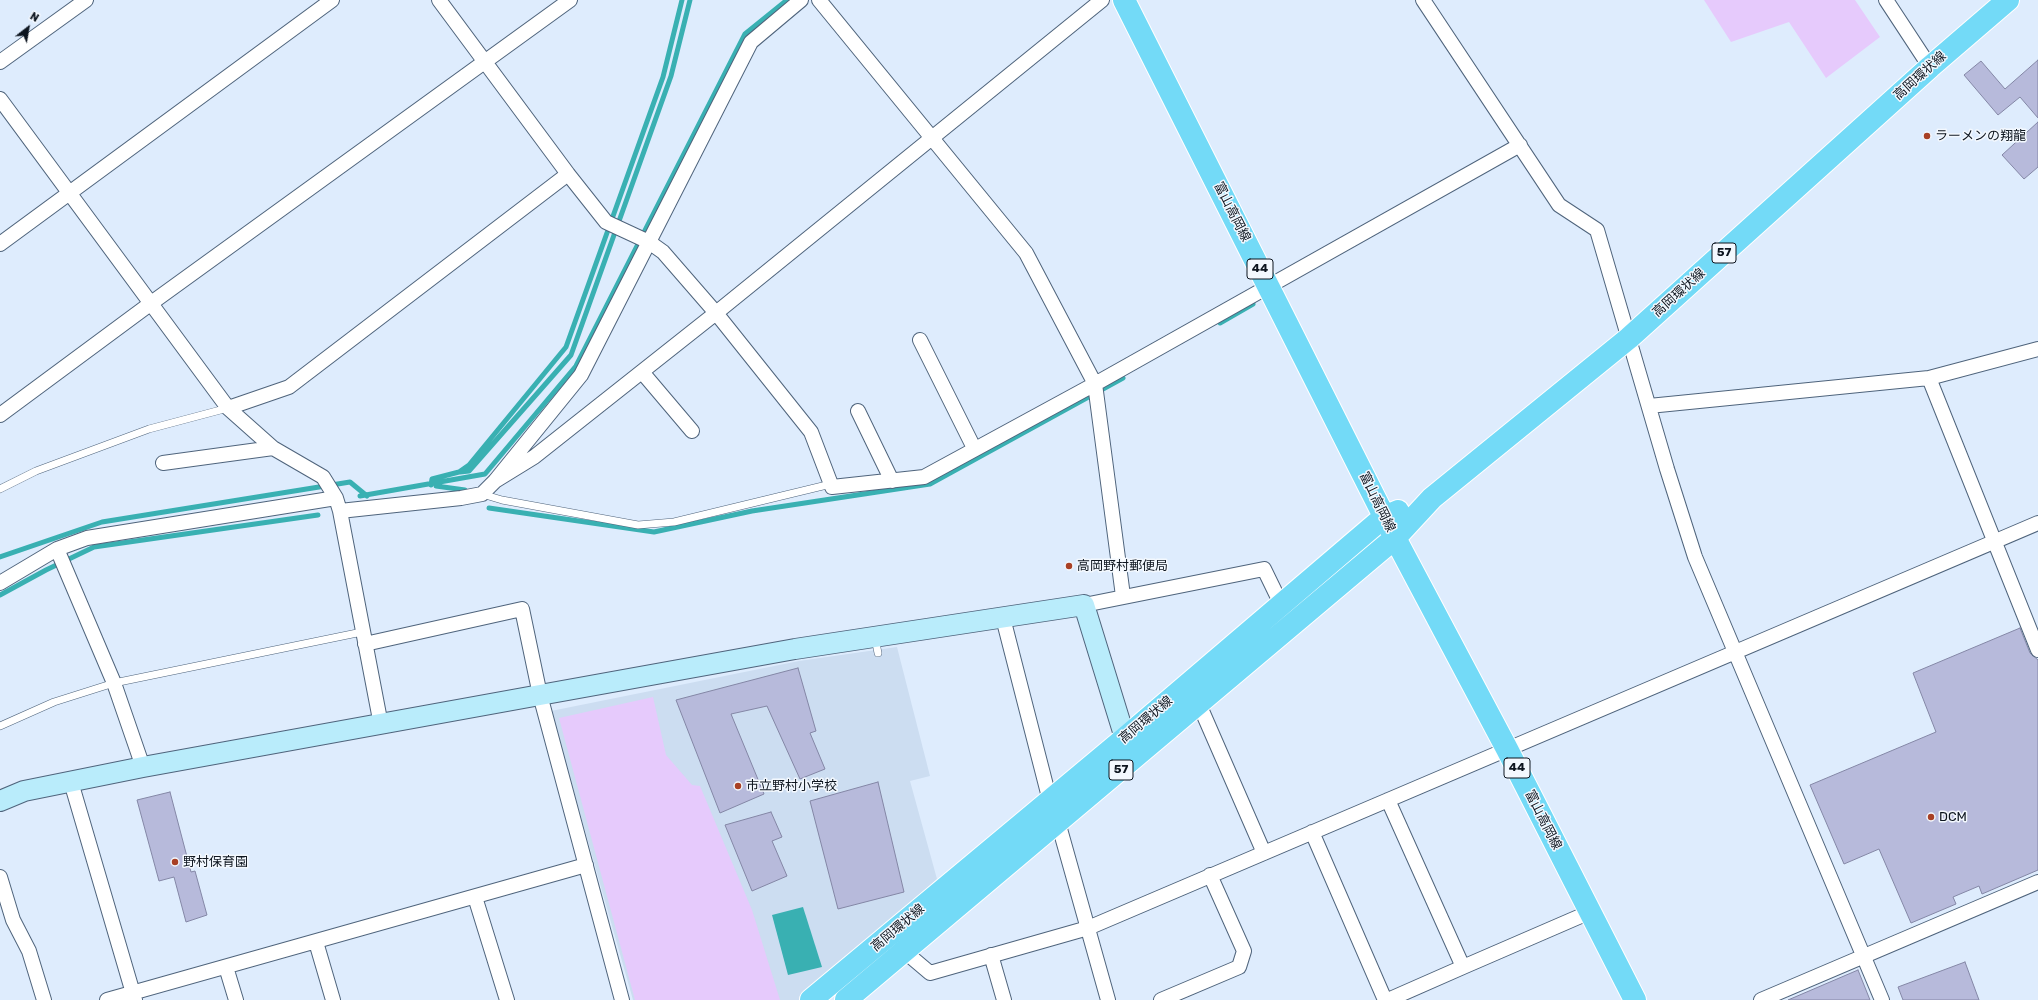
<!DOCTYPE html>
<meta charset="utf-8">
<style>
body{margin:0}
#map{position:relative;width:2038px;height:1000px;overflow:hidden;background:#deecfd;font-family:Rubik,sans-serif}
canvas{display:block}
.north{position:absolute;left:8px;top:8px;width:40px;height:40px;-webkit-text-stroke:3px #f3f8fe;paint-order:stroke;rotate:31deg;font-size:11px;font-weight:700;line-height:16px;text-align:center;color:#0d151f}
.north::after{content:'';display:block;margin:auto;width:14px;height:18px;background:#0d151f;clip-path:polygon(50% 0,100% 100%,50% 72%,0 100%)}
</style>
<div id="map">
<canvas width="2038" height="1000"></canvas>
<div class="north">N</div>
</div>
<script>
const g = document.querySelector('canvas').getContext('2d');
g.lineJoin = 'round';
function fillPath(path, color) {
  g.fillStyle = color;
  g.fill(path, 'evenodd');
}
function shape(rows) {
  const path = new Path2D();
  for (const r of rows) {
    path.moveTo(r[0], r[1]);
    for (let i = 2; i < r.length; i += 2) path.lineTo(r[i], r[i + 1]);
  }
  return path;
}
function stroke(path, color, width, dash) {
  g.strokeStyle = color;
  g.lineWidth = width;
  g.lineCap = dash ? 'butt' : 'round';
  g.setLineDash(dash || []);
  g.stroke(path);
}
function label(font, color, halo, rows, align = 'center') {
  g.font = font + ' Rubik,"Noto Sans JP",sans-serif';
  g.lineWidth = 3;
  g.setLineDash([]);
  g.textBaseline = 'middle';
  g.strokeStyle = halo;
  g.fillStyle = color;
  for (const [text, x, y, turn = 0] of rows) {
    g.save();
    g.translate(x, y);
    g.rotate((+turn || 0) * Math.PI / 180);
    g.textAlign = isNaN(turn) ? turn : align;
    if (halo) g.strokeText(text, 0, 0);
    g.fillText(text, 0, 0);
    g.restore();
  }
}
const built = shape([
 [897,647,930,776,910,781,937,879,802,1000,633,1000,551,711,799,661]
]);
const green = shape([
 [1704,0,1855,0,1880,37,1826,78,1789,22,1731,42],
 [653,697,666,755,692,785,700,786,752,910,780,1000,635,1000,559,718]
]);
const water = shape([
 [803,907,822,967,788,975,772,915]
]);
const stream = shape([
 [1220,323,1253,304],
 [460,472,469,471,571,355,671,76,690,0],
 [431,485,432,479,459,472,469,465,566,347,663,77,682,0],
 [436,486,465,490],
 [360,496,485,474,576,366,745,34,787,0],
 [489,508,654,532,752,511,930,484,1123,378],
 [0,557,102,522,350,482,367,496],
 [0,595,46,570,94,547,318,515]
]);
const building = shape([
 [2038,60,2038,118,2020,97,1998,115,1964,75,1981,61,2005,89,2038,60],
 [2038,122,2038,167,2024,179,2002,155,2038,122],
 [2020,628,2030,653,2038,660,2038,870,1982,894,1979,886,1953,897,1956,904,1911,923,1879,849,1844,864,1810,785,1936,732,1913,673,2020,628],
 [798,668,816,731,810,733,825,769,800,779,767,706,731,714,764,794,720,813,676,700,798,668],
 [878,782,904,892,838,909,810,801,878,782],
 [170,792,191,872,195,871,207,915,186,922,174,877,159,881,137,800,170,792],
 [771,812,782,837,772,841,787,876,752,891,725,825,771,812],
 [1965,962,1979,1000,1903,1000,1898,987,1965,962],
 [1858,970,1870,1000,1788,1000,1858,970]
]);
const lane = shape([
 [0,489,36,471,149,429,228,408],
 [482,494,502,500,638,525,674,522,831,484],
 [875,638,878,653],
 [0,726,54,702,114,683,362,632]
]);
const street = shape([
 [439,0,568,174,606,222,649,242,663,252,716,313,811,432,832,487,924,477,1095,384,1520,145],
 [819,0,1026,253,1095,384,1123,596],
 [1423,0,1559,205,1597,230,1667,469,1695,557,1882,1000],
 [1886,0,1930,67],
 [0,62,86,0],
 [0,99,228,408,273,448,323,477,336,498,340,511,381,725],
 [0,244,332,0],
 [920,340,974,448],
 [642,372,692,431],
 [1929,378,2038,650],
 [1649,406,1929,378,2038,349],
 [228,408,289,387,568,174],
 [858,411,892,481],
 [0,415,150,304,570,0],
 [163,463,273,448],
 [495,481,534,457,716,313,1102,0],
 [340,511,461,498,482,494,495,481,581,375,751,42,801,0],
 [57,549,114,683,143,767],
 [0,583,57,549,87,538,336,498],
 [1084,605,1264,569,1282,606],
 [1003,618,1050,801],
 [365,644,522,609,540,695,622,1000],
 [1199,704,1264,853],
 [71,782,135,1000],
 [1058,822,1108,1000],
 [1312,832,1385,1000],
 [0,877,13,920,29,951,44,1000],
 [475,897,507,1000],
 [316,942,333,1000],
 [904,951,930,973,1088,928,2038,523],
 [991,955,1004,1000],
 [226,967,236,1000],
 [1463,967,1590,912],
 [107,1000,586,865],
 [1161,1000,1239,967,1244,951,1210,875],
 [1388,1000,1463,967,1388,800],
 [1761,1000,2038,882]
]);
const secondary = shape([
 [0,801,24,791,143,767,540,695,795,649,1084,605,1125,738,1135,748]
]);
const primary = shape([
 [1124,0,1395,538,1507,749,1635,1000],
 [811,1000,1125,738,1384,517,1398,511],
 [846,1000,1395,538,1432,498,1629,338,1930,67,2008,0]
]);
const markers = [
 [1927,136,4,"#a84025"],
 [1069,566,4,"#a84025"],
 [738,786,4,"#a84025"],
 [1931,817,4,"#a84025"],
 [175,862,4,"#a84025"]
];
const shields = [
 [1724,253,24],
 [1260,269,26],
 [1517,768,26],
 [1121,770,24]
];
const shieldNames = [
 ["57",1724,253],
 ["44",1260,269],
 ["44",1517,768],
 ["57",1121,770]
];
const streetNames = [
 ["高岡環状線",1920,76,-42],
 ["富山高岡線",1232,212,63],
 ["高岡環状線",1679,293,-42],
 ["富山高岡線",1377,502,64],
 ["高岡環状線",1146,720,-40],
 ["富山高岡線",1543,820,63],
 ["高岡環状線",898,928,-40]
];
const poiNames = [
 ["ラーメンの翔龍",1935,136],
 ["高岡野村郵便局",1077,566],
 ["市立野村小学校",746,786],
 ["DCM",1939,817],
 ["野村保育園",183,862]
];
fillPath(built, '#ccddf1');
fillPath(green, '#e6cafc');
fillPath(water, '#39b0b2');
stroke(stream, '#39b0b2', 5);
fillPath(building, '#b7badb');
stroke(building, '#8487a6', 1);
stroke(lane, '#4f647c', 8);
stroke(street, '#4f647c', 16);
stroke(secondary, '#4f647c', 22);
stroke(primary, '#fff', 24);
stroke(lane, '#fff', 7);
stroke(street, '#fff', 14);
stroke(secondary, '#b9ecfb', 20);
stroke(primary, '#73daf7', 22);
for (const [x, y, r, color] of markers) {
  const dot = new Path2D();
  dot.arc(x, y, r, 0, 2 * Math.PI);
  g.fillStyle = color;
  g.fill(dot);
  stroke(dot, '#f3f8fe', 1.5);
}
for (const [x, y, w] of shields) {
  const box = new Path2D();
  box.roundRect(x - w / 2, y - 10, w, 20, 3);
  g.fillStyle = '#f3f8fe';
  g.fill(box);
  stroke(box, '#0d151f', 1);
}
label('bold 12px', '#0d151f', null, shieldNames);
label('13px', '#0d151f', '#f3f8fe', streetNames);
label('13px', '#0d151f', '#f3f8fe', poiNames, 'left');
</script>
